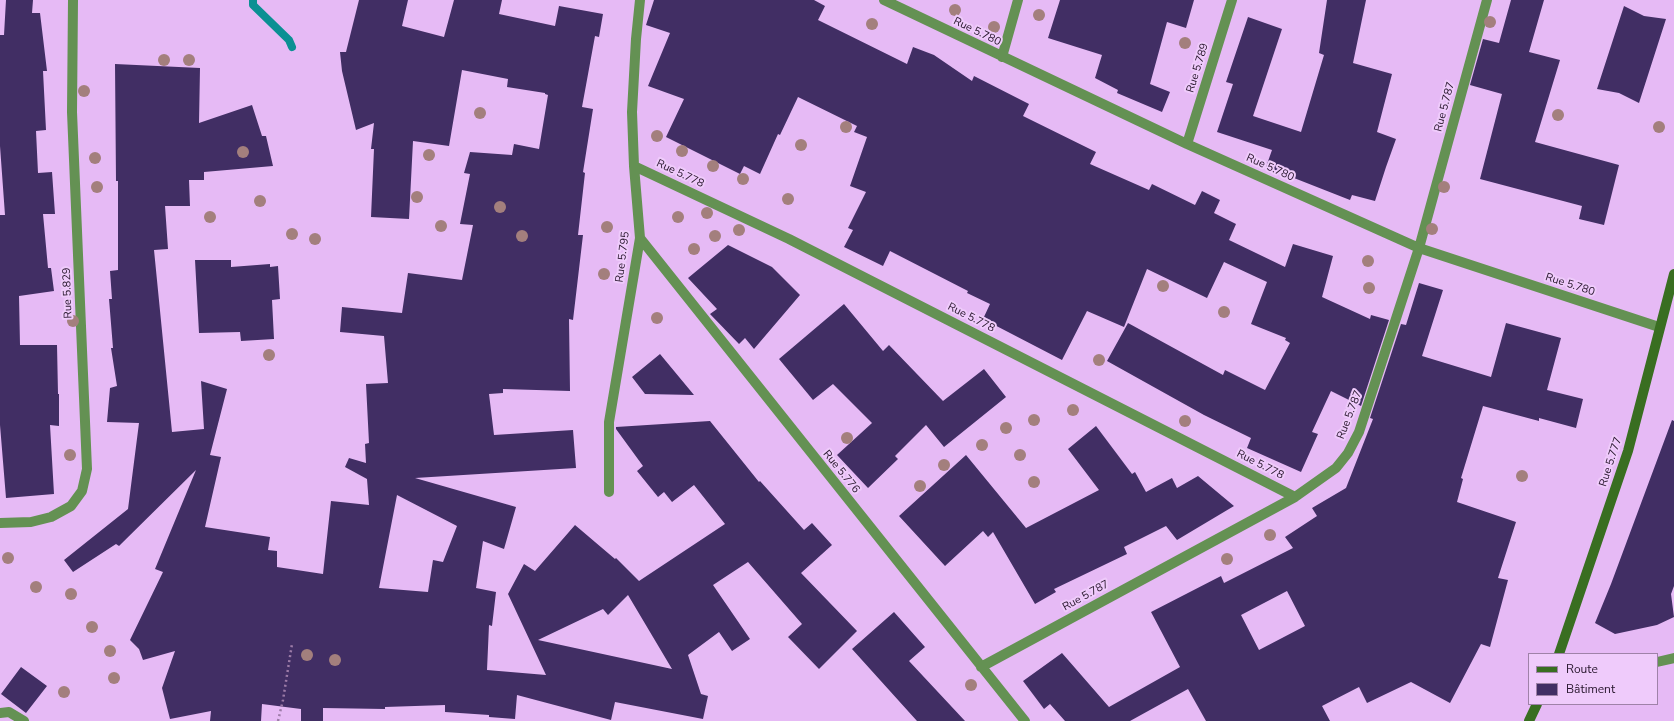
<!DOCTYPE html>
<meta charset="utf-8">
<style>
body{margin:0}
#map{position:relative;width:1674px;height:721px;overflow:hidden;background:#e6baf5;font-family:"Nunito Sans",sans-serif}
canvas{display:block}
.legend{position:absolute;left:1528px;top:653px;width:130px;height:52px;box-sizing:border-box;background:#efcbfb;border:1px solid #9f82a8;margin:0;padding:5px 7px;list-style:none;font-size:12px;color:#26152b}
.legend li{display:flex;align-items:center;gap:8px;height:20px}
.legend b{width:20px;border:1px solid #9f82a8}
</style>
<div id="map">
<canvas width="1674" height="721"></canvas>
<ul class="legend">
<li><b style="height:5px;background:#396e21"></b>Route</li>
<li><b style="height:11px;background:#412e64"></b>Bâtiment</li>
</ul>
</div>
<script>
const g = document.querySelector('canvas').getContext('2d');
g.lineJoin = 'round';
function shape(rows) {
  const path = new Path2D();
  for (const r of rows) {
    path.moveTo(r[0], r[1]);
    for (let i = 2; i < r.length; i += 2) path.lineTo(r[i], r[i + 1]);
  }
  return path;
}
function stroke(path, color, width, dash) {
  g.strokeStyle = color;
  g.lineWidth = width;
  g.lineCap = dash ? 'butt' : 'round';
  g.setLineDash(dash || []);
  g.stroke(path);
}
function fillPath(path, color) {
  g.fillStyle = color;
  g.fill(path, 'evenodd');
}
function label(font, color, halo, rows, align = 'center') {
  g.font = font + ' "Nunito Sans",sans-serif';
  g.lineWidth = 4;
  g.setLineDash([]);
  g.textBaseline = 'middle';
  g.strokeStyle = halo;
  g.fillStyle = color;
  for (const [text, x, y, turn = 0] of rows) {
    g.save();
    g.translate(x, y);
    g.rotate((+turn || 0) * Math.PI / 180);
    g.textAlign = isNaN(turn) ? turn : align;
    if (halo) g.strokeText(text, 0, 0);
    g.fillText(text, 0, 0);
    g.restore();
  }
}
const stream = shape([
 [253,0,253,5,289,40,292,47]
]);
const building = shape([
 [6,0,33,0,32,13,40,13,47,71,43,71,46,130,36,131,38,173,52,172,55,214,43,214,48,268,51,268,54,291,19,296,20,345,57,345,58,394,59,394,59,426,50,425,54,494,6,498,0,425,0,215,5,215,0,146,0,35,4,35],
 [359,0,408,0,402,26,444,37,454,0,502,0,499,14,555,26,559,6,603,14,599,37,595,36,582,107,593,109,583,172,585,173,578,235,583,235,573,320,569,319,570,391,503,389,503,393,489,394,494,435,573,430,576,468,415,478,516,507,504,549,483,541,476,588,496,592,492,626,489,625,487,670,546,675,508,594,524,564,535,571,575,525,615,559,616,558,639,581,725,524,694,485,672,502,664,492,658,497,637,471,643,466,616,429,616,427,710,421,759,482,760,481,804,530,812,523,832,545,801,573,857,631,819,669,788,637,802,624,748,562,713,585,750,639,732,651,719,632,688,655,701,694,708,696,703,719,615,702,611,720,517,695,515,719,489,717,489,715,445,712,445,705,385,707,385,709,323,708,323,721,301,721,301,709,262,704,261,721,210,721,211,711,170,719,162,688,175,651,143,660,139,649,130,640,163,572,155,569,196,470,119,546,116,544,73,572,64,560,128,509,139,423,107,422,110,388,117,386,111,348,113,348,109,299,112,299,110,271,118,270,118,181,116,181,115,64,200,68,199,123,252,105,262,136,266,136,273,166,204,172,204,180,189,180,190,206,165,206,168,249,154,250,172,432,204,429,201,381,227,389,210,455,221,457,205,527,270,537,268,550,277,551,277,567,323,574,331,501,369,505,367,479,345,467,349,458,366,463,365,444,369,443,366,384,388,383,384,336,340,332,342,307,402,313,408,273,462,280,473,225,460,224,470,174,464,173,470,152,512,155,514,144,539,149,548,95,545,94,545,93,507,87,508,79,462,70,449,146,413,141,409,219,371,217,374,149,371,149,374,123,356,130,342,71,340,52,346,52],
 [397,495,457,526,443,562,433,560,428,592,379,588],
 [628,595,672,669,538,640,603,609,608,615],
 [654,0,814,0,825,6,818,20,907,64,913,47,934,55,972,81,974,76,1029,104,1023,116,1096,152,1090,164,1149,190,1152,184,1195,205,1202,191,1220,200,1214,213,1236,224,1229,240,1285,267,1293,244,1333,256,1322,297,1370,319,1371,315,1389,320,1361,406,1331,391,1312,432,1318,434,1301,472,1247,448,1251,438,1204,415,1107,361,1128,323,1223,375,1225,370,1265,390,1290,343,1285,340,1286,338,1251,324,1267,282,1224,262,1207,298,1147,269,1124,327,1087,311,1062,360,983,319,990,304,967,293,968,291,890,251,883,266,844,247,853,230,848,228,866,192,850,186,867,137,854,132,857,126,798,97,780,135,778,134,760,174,744,166,740,174,666,137,684,99,648,86,670,33,646,25],
 [1060,0,1194,0,1186,28,1167,22,1150,84,1170,92,1162,112,1117,93,1118,90,1095,78,1102,55,1048,38],
 [1327,0,1366,0,1353,63,1392,74,1377,132,1396,139,1386,167,1375,201,1352,195,1350,200,1266,167,1272,150,1217,132,1233,84,1226,82,1248,17,1282,29,1253,116,1301,132,1324,55,1319,53],
 [1511,0,1544,0,1529,52,1560,60,1535,142,1619,165,1604,225,1579,219,1582,206,1480,179,1502,94,1470,85,1483,39,1499,43],
 [1624,6,1644,16,1666,19,1639,103,1619,93,1597,89],
 [728,245,772,267,800,295,754,349,745,338,739,344,710,314,717,309,688,278],
 [195,260,231,260,231,267,270,264,270,267,278,266,280,299,272,300,274,339,241,341,240,332,199,333],
 [1419,283,1443,290,1422,356,1491,377,1506,323,1561,338,1547,390,1583,399,1576,428,1539,418,1539,421,1483,406,1461,478,1463,479,1457,502,1516,522,1498,578,1508,580,1490,647,1481,644,1450,703,1411,682,1367,703,1359,687,1322,706,1330,721,1206,721,1188,689,1130,721,1065,721,1050,704,1044,709,1023,681,1062,653,1109,707,1180,667,1151,612,1221,576,1224,583,1293,548,1285,537,1317,516,1312,508,1346,488,1373,419,1370,418,1401,324,1406,325],
 [1287,591,1305,626,1259,650,1241,615],
 [844,304,883,351,889,345,943,401,984,369,1006,397,944,447,926,425,895,456,898,459,868,488,837,455,872,423,833,384,813,400,779,359],
 [660,354,694,395,645,394,632,377],
 [1672,420,1674,421,1674,586,1671,594,1674,617,1657,625,1615,634,1595,623,1611,584],
 [1096,426,1132,474,1135,472,1146,492,1172,478,1177,488,1198,476,1234,506,1177,540,1166,526,1124,547,1127,554,1054,589,1056,592,1035,604,993,532,988,537,983,531,945,566,899,516,966,455,1026,528,1099,490,1068,449],
 [894,612,925,647,909,661,965,721,917,721,852,649],
 [21,667,47,686,26,713,1,694]
]);
const path = shape([
 [278,721,283,700,292,644]
]);
const street = shape([
 [884,0,1187,144,1419,248,1659,327],
 [1002,57,1018,0],
 [1187,144,1232,0],
 [634,166,789,239,1295,497],
 [640,238,1025,721],
 [609,492,609,422,640,238,634,166,632,112,636,39,640,0],
 [0,523,31,522,51,517,71,506,82,491,87,469,72,112,73,0],
 [1657,662,1674,658],
 [981,667,1295,497,1336,468,1348,453,1359,432,1419,248,1487,0],
 [0,713,9,712,24,721]
]);
const secondary = shape([
 [1559,654,1628,451,1674,274],
 [1529,721,1537,704]
]);
const trees = [
 [955,10],
 [1039,15],
 [1490,22],
 [872,24],
 [994,27],
 [1185,43],
 [164,60],
 [189,60],
 [84,91],
 [480,113],
 [1558,115],
 [846,127],
 [1659,127],
 [657,136],
 [801,145],
 [682,151],
 [243,152],
 [429,155],
 [95,158],
 [713,166],
 [743,179],
 [97,187],
 [1444,187],
 [417,197],
 [788,199],
 [260,201],
 [500,207],
 [707,213],
 [210,217],
 [678,217],
 [441,226],
 [607,227],
 [1432,229],
 [739,230],
 [292,234],
 [522,236],
 [715,236],
 [315,239],
 [694,249],
 [1368,261],
 [604,274],
 [1163,286],
 [1369,288],
 [1224,312],
 [657,318],
 [73,321],
 [269,355],
 [1099,360],
 [1073,410],
 [1034,420],
 [1185,421],
 [1006,428],
 [847,438],
 [982,445],
 [70,455],
 [1020,455],
 [944,465],
 [1522,476],
 [1034,482],
 [920,486],
 [1270,535],
 [8,558],
 [1227,559],
 [36,587],
 [71,594],
 [92,627],
 [110,651],
 [307,655],
 [335,660],
 [114,678],
 [971,685],
 [64,692]
];
const streetNames = [
 ["Rue 5.780",977,32,26],
 ["Rue 5.789",1198,68,-73],
 ["Rue 5.787",1445,107,-75],
 ["Rue 5.780",1270,168,24],
 ["Rue 5.778",680,174,25],
 ["Rue 5.795",623,257,-83],
 ["Rue 5.780",1570,285,18],
 ["Rue 5.829",68,293,-92],
 ["Rue 5.778",971,318,27],
 ["Rue 5.787",1350,415,-69],
 ["Rue 5.777",1611,462,-72],
 ["Rue 5.778",1260,465,27],
 ["Rue 5.776",841,472,51],
 ["Rue 5.787",1086,596,-29]
];
stroke(stream, '#0b9093', 8);
fillPath(building, '#412e64');
stroke(path, '#9c7ba7', 2.5, [2, 3]);
stroke(street, '#649153', 10);
stroke(secondary, '#396e21', 10);
g.fillStyle = '#a37f7d';
for (const [x, y] of trees) {
  g.beginPath();
  g.arc(x, y, 6, 0, 2 * Math.PI);
  g.fill();
}
label('11px', '#26152b', '#efcbfb', streetNames);
</script>
